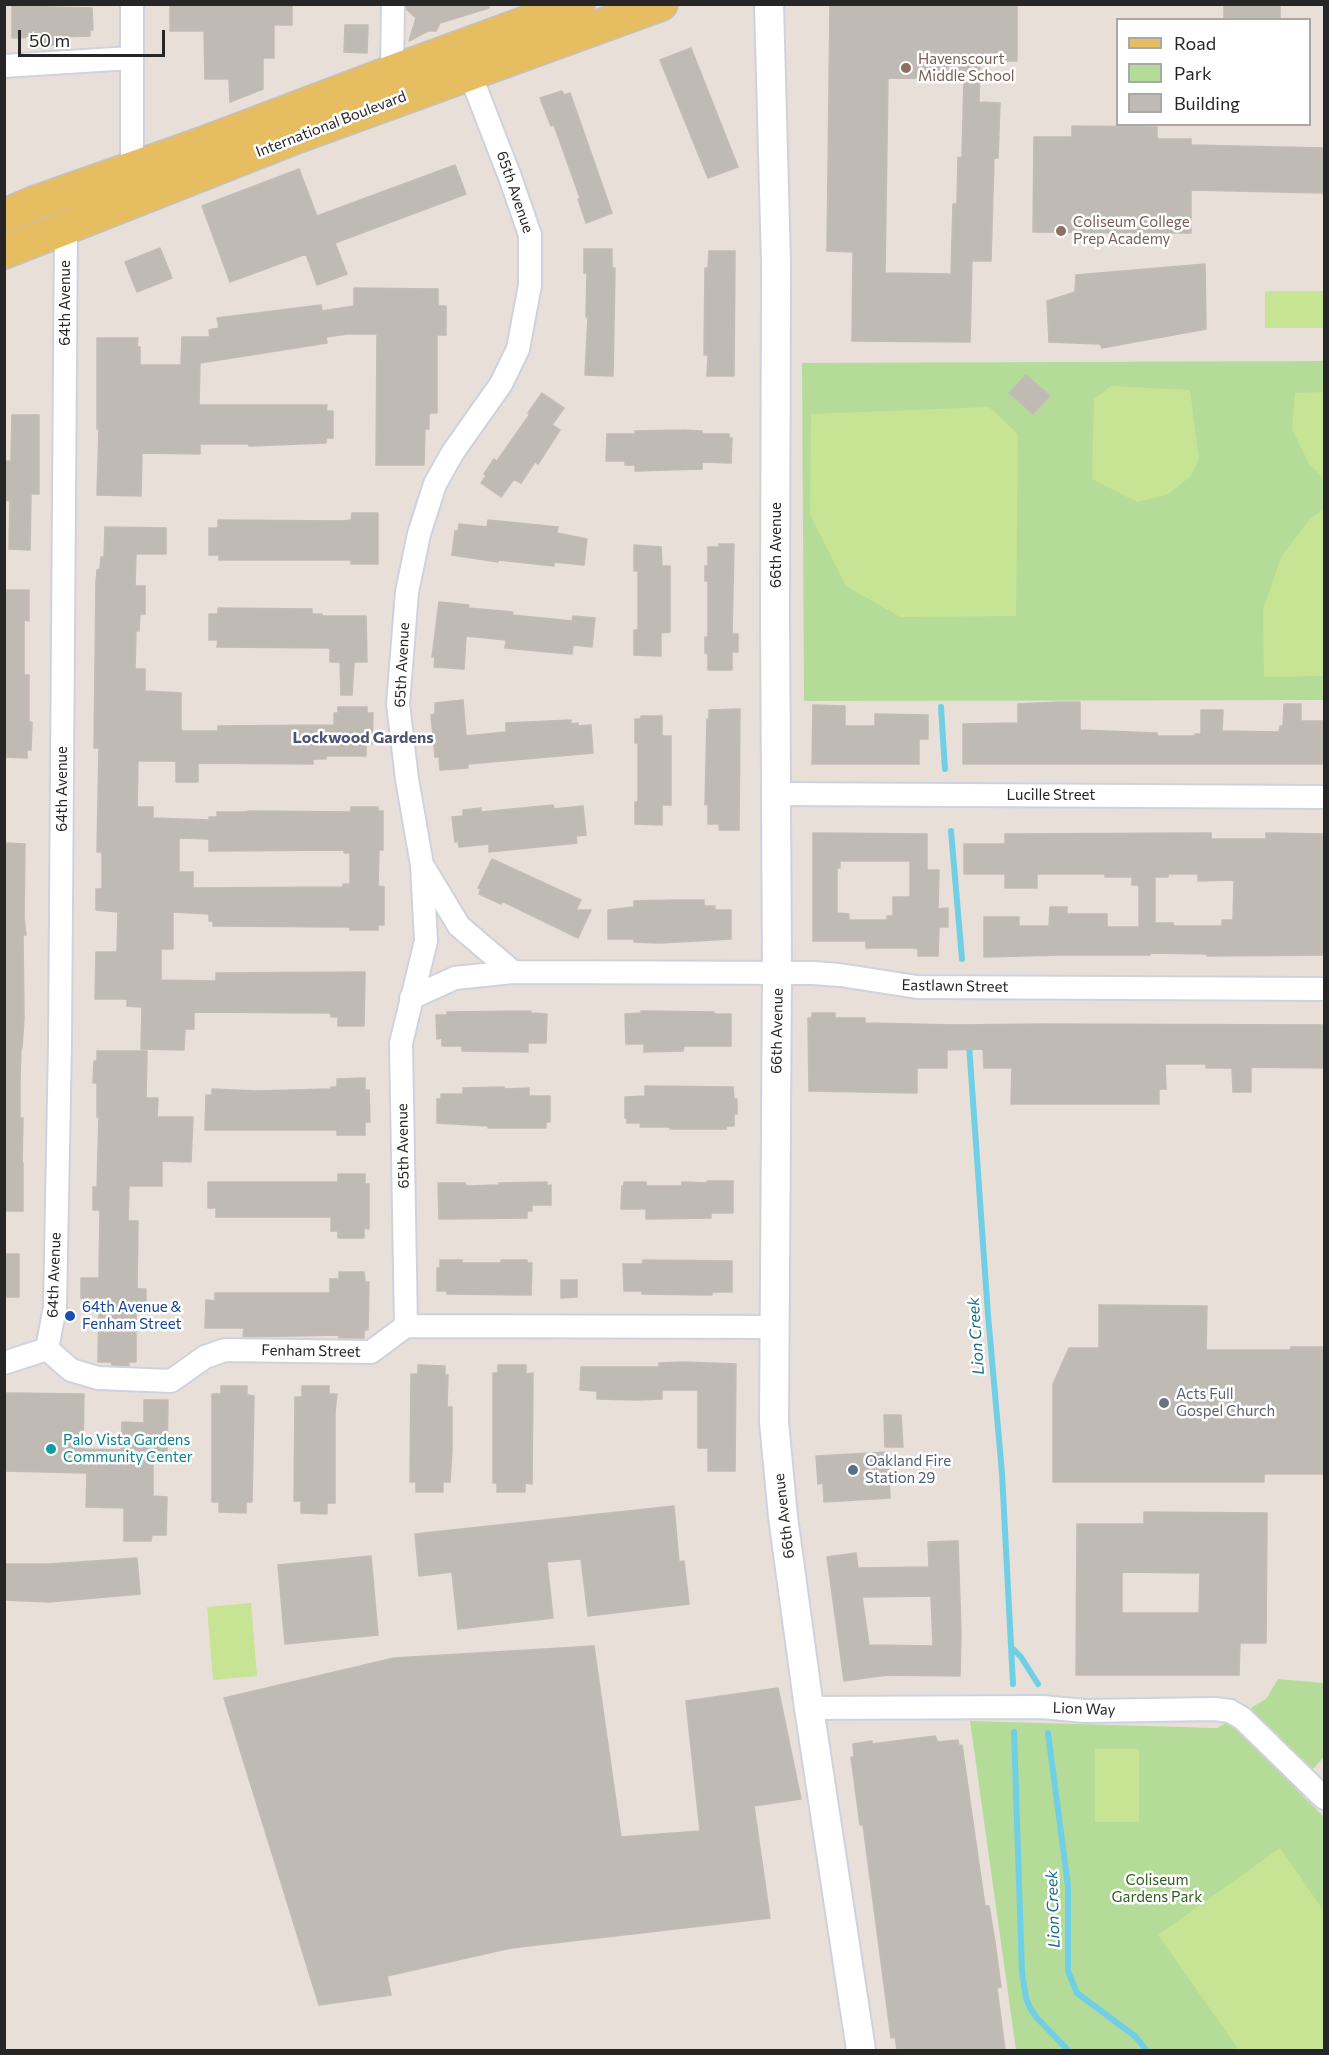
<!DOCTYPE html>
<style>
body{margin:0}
#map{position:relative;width:1329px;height:2055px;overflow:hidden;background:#e8e0d8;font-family:Commissioner,sans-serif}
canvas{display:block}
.frame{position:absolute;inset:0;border:6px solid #262626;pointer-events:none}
.legend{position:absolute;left:1116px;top:18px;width:195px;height:108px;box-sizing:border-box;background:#fff;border:2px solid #a8a8a8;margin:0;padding:8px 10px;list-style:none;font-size:18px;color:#262626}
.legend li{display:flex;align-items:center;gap:12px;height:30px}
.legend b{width:30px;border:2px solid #a8a8a8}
.scale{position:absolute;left:18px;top:30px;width:147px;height:27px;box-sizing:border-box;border:3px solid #262626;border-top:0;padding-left:8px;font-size:18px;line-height:21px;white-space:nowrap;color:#262626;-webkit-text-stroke:4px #fff;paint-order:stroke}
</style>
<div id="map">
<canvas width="1329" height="2055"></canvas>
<div class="frame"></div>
<ul class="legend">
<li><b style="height:8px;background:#e6bd60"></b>Road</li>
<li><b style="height:16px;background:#b4dc98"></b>Park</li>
<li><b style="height:16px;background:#c0bab5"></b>Building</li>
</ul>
<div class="scale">50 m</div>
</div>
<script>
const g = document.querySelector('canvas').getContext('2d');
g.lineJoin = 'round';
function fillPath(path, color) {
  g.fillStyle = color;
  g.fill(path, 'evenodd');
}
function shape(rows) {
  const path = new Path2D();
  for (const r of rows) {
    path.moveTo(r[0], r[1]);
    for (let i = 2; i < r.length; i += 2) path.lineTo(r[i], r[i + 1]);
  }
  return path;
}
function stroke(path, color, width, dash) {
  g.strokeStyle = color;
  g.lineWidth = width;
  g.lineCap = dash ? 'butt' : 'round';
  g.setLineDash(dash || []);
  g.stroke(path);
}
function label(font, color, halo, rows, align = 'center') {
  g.font = font + ' Commissioner,sans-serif';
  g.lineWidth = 5;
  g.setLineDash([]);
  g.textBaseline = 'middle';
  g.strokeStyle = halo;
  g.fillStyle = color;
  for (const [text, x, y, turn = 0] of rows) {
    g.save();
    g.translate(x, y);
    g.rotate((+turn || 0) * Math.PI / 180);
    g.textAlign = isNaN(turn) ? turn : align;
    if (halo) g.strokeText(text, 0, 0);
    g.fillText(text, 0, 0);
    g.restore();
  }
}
const green = shape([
 [1324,361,1324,700,804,701,802,363],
 [1278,1679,1324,1683,1324,1757,1295,1788,1324,1817,1324,2050,1016,2050,970,1721,1217,1728,1266,1699]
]);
const pitch = shape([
 [1265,291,1324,291,1324,328,1265,328],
 [1111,386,1190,390,1199,459,1191,476,1167,495,1137,502,1092,479,1094,399],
 [1324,392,1324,479,1309,464,1292,429,1295,393],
 [989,407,1018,434,1016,616,900,617,846,586,810,515,811,414],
 [1324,508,1324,676,1264,677,1263,609,1282,555,1310,519],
 [251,1603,257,1676,213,1680,207,1607],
 [1095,1749,1139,1749,1139,1822,1095,1822],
 [1280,1848,1324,1911,1324,2050,1239,2050,1158,1935]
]);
const stream = shape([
 [941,707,945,769],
 [951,831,962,959],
 [969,1044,988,1315,1002,1473,1013,1684],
 [1012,1648,1021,1657,1038,1684],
 [1014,1732,1022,1972,1026,1998,1030,2008,1037,2018,1068,2050],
 [1048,1733,1068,1886,1068,1971,1077,1993,1136,2037,1146,2050]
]);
const building = shape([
 [170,4,292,4,292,25,274,25,274,58,263,58,263,89,230,102,229,79,205,79,204,31,170,31,170,4],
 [406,4,488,4,489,8,440,23,436,31,428,31,409,41,416,18,406,9,406,4],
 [830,4,1017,4,1017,61,980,61,979,102,1000,103,998,158,994,158,991,261,972,261,970,342,852,341,853,252,827,251,830,4],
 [888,78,964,79,962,157,958,158,957,204,953,204,951,274,885,273,888,78],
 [1224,4,1280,4,1280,20,1224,20,1224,4],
 [12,6,92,8,93,30,90,30,90,36,54,37,54,45,39,45,39,37,12,38,12,6],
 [345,25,368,25,367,53,344,52,345,25],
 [691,48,738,167,708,178,660,60,691,48],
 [562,91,564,95,570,93,612,213,586,223,578,199,580,198,554,125,551,126,540,98,562,91],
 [1072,126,1157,127,1157,139,1191,139,1191,145,1324,148,1324,193,1191,190,1191,233,1033,232,1034,137,1072,137,1072,126],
 [455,165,466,194,335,243,347,274,317,285,306,254,230,282,202,206,299,169,317,216,455,165],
 [160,248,172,278,137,292,125,262,160,248],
 [584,249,612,249,612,268,615,268,613,376,585,375,588,317,586,317,587,273,584,273,584,249],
 [709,251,735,251,734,376,707,376,708,355,704,355,705,268,708,268,709,251],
 [1205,264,1206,329,1102,348,1100,344,1049,342,1047,301,1075,292,1076,275,1205,264],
 [354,288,438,289,438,306,446,306,446,335,437,335,437,413,429,413,429,429,425,429,424,465,376,465,377,334,347,334,326,337,327,343,200,363,199,405,327,405,326,411,333,411,333,438,326,438,326,443,249,446,249,444,200,444,200,454,142,453,141,496,97,495,99,429,97,429,97,338,138,338,137,347,140,347,140,365,181,365,182,337,210,337,209,330,219,328,217,318,321,305,322,311,354,306,354,288],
 [1026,375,1050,396,1033,414,1009,393,1026,375],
 [542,393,564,408,552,425,560,430,538,464,535,462,521,483,514,479,501,497,481,483,486,476,484,474,494,459,497,461,530,414,528,413,542,393],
 [12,415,39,415,39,494,31,494,30,550,9,549,10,501,4,500,4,461,11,461,12,415],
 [683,430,702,431,702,434,729,434,729,438,732,438,731,463,702,462,702,469,635,471,635,465,625,465,625,461,606,461,607,434,635,434,635,431,683,430],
 [352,513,378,513,378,564,351,564,351,560,219,560,219,555,209,555,209,528,218,528,218,520,344,521,351,520,352,513],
 [488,520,558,527,557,533,587,539,584,565,554,562,554,566,498,560,498,562,452,555,455,531,458,531,459,524,487,527,488,520],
 [105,527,166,528,166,554,136,554,135,586,145,586,145,614,140,614,139,631,136,631,135,669,145,669,145,691,181,693,181,731,218,731,218,726,334,725,334,713,338,713,338,707,367,707,367,713,373,713,372,744,366,744,366,756,326,756,326,759,313,759,313,764,198,763,198,782,176,782,176,761,138,761,137,807,153,807,153,818,209,820,209,817,217,817,217,812,248,812,248,811,351,812,351,807,378,807,378,811,383,811,383,850,379,850,378,886,384,887,384,925,378,925,378,930,350,930,350,927,213,926,213,921,209,921,209,914,173,912,173,949,161,949,161,980,216,981,216,973,365,972,364,1026,338,1026,338,1017,331,1017,331,1013,194,1012,194,1029,185,1029,184,1050,141,1049,142,1007,127,1006,127,999,95,999,96,952,117,952,118,912,96,910,96,889,102,889,102,852,97,852,99,748,94,748,96,582,97,570,100,569,101,557,104,557,105,527],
 [179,838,209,839,209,851,344,850,344,853,350,853,350,884,343,884,343,887,193,888,193,872,179,872,179,838],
 [719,544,734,544,732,634,738,634,738,652,732,652,732,670,708,670,708,654,705,653,705,637,708,637,708,581,705,581,705,566,708,566,708,547,719,547,719,544],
 [634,545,661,547,662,566,670,566,670,632,661,633,661,656,634,655,634,630,638,630,638,571,634,571,634,545],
 [4,590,29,590,29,621,24,620,24,675,29,675,29,722,32,722,31,750,27,750,27,758,4,757,4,590],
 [439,602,469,605,468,608,513,612,512,615,572,621,573,616,595,618,592,647,573,645,572,654,548,652,505,648,506,640,466,636,464,669,434,667,435,657,432,657,439,602],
 [218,608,312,609,312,614,322,614,322,616,366,616,367,662,354,662,352,695,341,695,340,662,330,662,330,648,217,647,218,640,209,640,209,614,218,614,218,608],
 [463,700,466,736,506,732,506,723,571,720,571,724,578,723,578,726,591,725,593,753,468,764,468,768,440,770,439,757,435,757,431,715,435,714,435,703,463,700],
 [1059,702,1080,702,1080,730,1157,733,1157,736,1195,736,1195,734,1201,734,1201,710,1223,710,1222,731,1279,732,1280,726,1283,726,1284,704,1301,704,1301,721,1324,721,1324,764,963,764,963,724,1018,723,1018,704,1059,702],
 [813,705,845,706,845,726,875,726,875,714,928,715,928,739,919,739,919,764,812,764,813,705],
 [740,709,739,830,719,830,719,824,708,824,708,804,705,805,707,719,709,719,709,710,740,709],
 [641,716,662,716,662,736,671,736,671,805,662,805,662,825,635,824,635,802,638,802,638,743,635,743,635,719,641,719,641,716],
 [553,805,554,809,583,806,586,835,576,836,577,843,489,852,489,844,459,847,458,841,455,842,452,817,463,816,463,810,481,808,481,812,553,805],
 [813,833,927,834,927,870,939,870,938,909,948,908,948,927,939,927,938,956,918,956,918,949,914,948,866,948,866,941,813,941,813,833],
 [840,861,910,861,910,897,893,897,893,916,887,916,887,920,849,920,849,914,837,913,837,868,840,868,840,861],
 [1211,833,1211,839,1266,839,1266,833,1324,834,1324,955,1207,956,1207,954,1150,953,1150,955,1061,955,984,957,984,917,1019,917,1019,926,1049,926,1050,907,1067,907,1067,914,1107,914,1107,927,1139,927,1139,885,1132,885,1132,877,1105,877,1105,874,1037,874,1037,888,1005,888,1005,874,964,874,964,844,1005,844,1005,834,1211,833],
 [1168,874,1198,874,1198,881,1234,880,1233,920,1222,920,1222,926,1173,926,1173,923,1155,923,1155,877,1168,877,1168,874],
 [4,843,25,844,24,918,26,935,23,935,24,1018,22,1048,21,1048,20,1081,20,1118,23,1118,22,1163,23,1163,23,1211,4,1211,4,843],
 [492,859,581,900,576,910,591,910,578,938,502,901,501,904,479,894,481,889,478,888,492,859],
 [675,900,704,900,704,906,715,906,715,910,731,910,731,939,660,943,634,942,634,939,608,939,608,910,634,907,634,901,675,900],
 [531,1011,530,1013,547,1014,546,1043,528,1043,528,1052,462,1051,462,1046,442,1046,442,1038,437,1039,436,1015,447,1015,447,1012,531,1011],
 [641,1011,714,1012,714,1014,731,1014,731,1046,684,1046,683,1051,644,1052,644,1044,626,1044,625,1014,641,1013,641,1011],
 [812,1013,835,1013,835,1018,865,1018,865,1023,956,1025,1042,1024,1324,1025,1324,1068,1251,1067,1251,1092,1233,1092,1232,1068,1206,1068,1206,1064,1165,1064,1166,1089,1159,1089,1159,1104,1011,1104,1012,1068,984,1068,983,1049,947,1050,947,1068,917,1068,917,1093,809,1091,808,1018,812,1018,812,1013],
 [97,1051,147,1051,146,1098,158,1098,157,1117,193,1117,191,1162,162,1161,162,1186,129,1186,128,1221,138,1221,137,1289,146,1289,146,1305,136,1304,136,1362,129,1362,129,1366,112,1365,111,1362,98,1362,99,1298,81,1298,81,1278,99,1278,100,1210,93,1210,93,1187,97,1187,99,1117,97,1117,97,1083,93,1083,94,1061,97,1061,97,1051],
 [365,1078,365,1090,369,1090,370,1122,365,1122,365,1135,337,1135,337,1130,205,1130,206,1095,212,1095,212,1089,256,1091,331,1089,331,1087,337,1087,337,1079,365,1078],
 [645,1086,733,1087,734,1099,737,1099,737,1114,734,1114,734,1126,726,1126,726,1129,670,1129,670,1127,640,1127,641,1123,627,1123,627,1118,625,1118,625,1097,645,1096,645,1086],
 [504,1087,504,1089,529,1088,529,1096,550,1096,550,1122,546,1122,546,1128,488,1128,488,1126,437,1123,437,1099,441,1099,441,1094,463,1094,463,1088,504,1087],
 [338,1174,365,1174,365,1184,369,1184,369,1229,364,1228,364,1238,338,1238,338,1231,331,1231,331,1217,216,1217,216,1208,208,1208,208,1182,338,1182,338,1174],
 [707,1181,733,1181,733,1213,711,1213,711,1218,646,1219,646,1209,621,1209,622,1186,624,1186,624,1182,646,1182,646,1186,682,1186,682,1182,707,1183,707,1181],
 [547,1182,547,1186,551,1185,551,1205,532,1205,532,1211,527,1211,527,1218,439,1219,438,1183,465,1183,466,1186,499,1185,499,1183,547,1182],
 [4,1254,19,1254,19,1297,4,1297,4,1254],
 [440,1260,462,1260,462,1263,501,1263,501,1260,527,1260,527,1263,532,1263,531,1295,447,1294,447,1291,437,1291,437,1268,440,1268,440,1260],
 [643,1260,732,1261,732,1292,712,1292,712,1295,642,1294,642,1291,624,1291,623,1264,643,1264,643,1260],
 [339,1272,364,1272,365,1282,369,1282,368,1330,364,1330,364,1338,339,1338,339,1335,243,1337,244,1328,205,1328,206,1300,215,1301,215,1293,330,1293,330,1279,339,1279,339,1272],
 [561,1280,577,1280,577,1297,561,1298,561,1280],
 [1099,1305,1207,1306,1206,1350,1291,1350,1291,1347,1324,1347,1324,1474,1264,1474,1264,1482,1053,1482,1053,1384,1069,1348,1099,1348,1099,1305],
 [683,1362,736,1364,735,1471,708,1471,708,1448,698,1448,698,1390,662,1390,662,1399,637,1400,597,1399,597,1391,580,1390,581,1367,659,1367,659,1363,683,1362],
 [418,1365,445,1366,445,1375,448,1375,447,1407,452,1407,452,1451,450,1482,443,1482,443,1492,416,1492,416,1482,410,1482,411,1374,418,1374,418,1365],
 [498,1365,526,1365,526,1374,533,1373,532,1484,525,1483,525,1492,497,1492,497,1483,493,1483,493,1373,498,1373,498,1365],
 [221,1386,247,1386,247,1395,254,1396,252,1502,246,1502,246,1513,219,1512,219,1502,212,1502,212,1394,221,1394,221,1386],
 [302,1386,329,1386,329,1394,337,1394,335,1412,335,1503,327,1503,327,1514,301,1513,301,1501,294,1501,295,1397,302,1397,302,1386],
 [5,1393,84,1394,83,1449,121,1450,122,1422,144,1423,144,1400,168,1400,167,1461,153,1461,153,1496,167,1497,166,1535,152,1535,151,1541,124,1541,124,1508,86,1507,87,1473,4,1471,5,1393],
 [884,1415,901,1415,903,1447,885,1447,884,1415],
 [888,1452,890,1498,824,1502,823,1483,818,1484,816,1456,888,1452],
 [674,1506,679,1562,684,1561,689,1604,588,1616,581,1559,547,1562,553,1618,458,1629,452,1572,419,1576,415,1534,674,1506],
 [1144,1512,1267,1513,1266,1643,1240,1643,1239,1675,1076,1675,1077,1524,1144,1524,1144,1512],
 [1122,1572,1200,1573,1199,1613,1122,1613,1122,1572],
 [958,1541,961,1632,960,1676,887,1675,844,1681,827,1557,856,1553,858,1568,929,1567,928,1542,958,1541],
 [931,1596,933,1646,869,1645,862,1597,931,1596],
 [371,1556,378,1635,285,1644,278,1565,371,1556],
 [137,1558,140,1594,49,1602,4,1600,4,1564,50,1564,137,1558],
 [594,1646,621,1837,700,1831,686,1701,778,1688,801,1799,754,1806,770,1918,511,1948,387,1976,391,1995,319,2005,224,1698,394,1658,594,1646],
 [935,1736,938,1742,958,1740,959,1746,962,1745,985,1906,989,1906,995,1942,1001,1987,997,1988,1005,2050,897,2050,895,2037,891,2038,863,1825,860,1825,851,1757,854,1757,853,1744,872,1741,872,1744,935,1736]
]);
const minor = shape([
 [132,4,132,168],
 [4,66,131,58],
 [392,72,393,4],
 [777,794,1324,797],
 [424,868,459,926,513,972],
 [411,998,455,978,513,972,813,973,840,975,917,987,1324,989],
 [406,1326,401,1043,426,941,422,865,407,779,398,704,407,592,419,534,435,484,453,452,501,384,518,349,530,285,530,235,510,177,470,74],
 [47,1349,55,1307,60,1042,66,228],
 [47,1349,71,1370,98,1378,171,1381,205,1357,225,1350,371,1352,406,1326,773,1327],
 [4,1363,47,1349],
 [809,1708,1042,1707,1085,1711,1215,1709,1230,1711,1242,1718,1324,1798]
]);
const tertiary = shape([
 [769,4,776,263,775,616,777,973,774,1422,783,1517,809,1708,861,2050]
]);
const primary = shape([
 [4,216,34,203,199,145,392,72,578,4],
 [4,252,298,136,661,4]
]);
const markers = [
 [906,68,6,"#8d6e63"],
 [1061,231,6,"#8d6e63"],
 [70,1316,6,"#1a4fb4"],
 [1164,1403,6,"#6b7280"],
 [51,1449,6,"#0f9aa8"],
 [853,1470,6,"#5c6f8a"]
];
const educationNames = [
 ["Havenscourt",918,59],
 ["Middle School",918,76],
 ["Coliseum College",1073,222],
 ["Prep Academy",1073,239]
];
const streetNames = [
 ["International Boulevard",331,124,-21],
 ["65th Avenue",515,192,71],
 ["64th Avenue",65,303,-90],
 ["66th Avenue",776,545,-90],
 ["65th Avenue",402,665,-87],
 ["64th Avenue",62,789,-90],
 ["Lucille Street",1051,795],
 ["Eastlawn Street",955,986,1],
 ["66th Avenue",777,1031,-89],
 ["65th Avenue",403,1146,-91],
 ["64th Avenue",54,1275,-88],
 ["Fenham Street",311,1351,1],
 ["66th Avenue",784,1516,-97],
 ["Lion Way",1084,1709,2]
];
const transitNames = [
 ["64th Avenue &",82,1307],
 ["Fenham Street",82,1324]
];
const worshipNames = [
 ["Acts Full",1176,1394],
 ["Gospel Church",1176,1411]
];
const cultureNames = [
 ["Palo Vista Gardens",63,1440],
 ["Community Center",63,1457]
];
const serviceNames = [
 ["Oakland Fire",865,1461],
 ["Station 29",865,1478]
];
const parkNames = [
 ["Coliseum",1157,1880],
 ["Gardens Park",1157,1897]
];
const neighbourhoodNames = [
 ["Lockwood Gardens",363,738]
];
const waterNames = [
 ["Lion Creek",976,1336,-94],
 ["Lion Creek",1053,1909,-92]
];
fillPath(green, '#b4dc98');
fillPath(pitch, '#c7e394');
stroke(stream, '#71cfe5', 6);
fillPath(building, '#c0bab5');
stroke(building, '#c3bcb3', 1.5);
stroke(minor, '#ced2df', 26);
stroke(tertiary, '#ced2df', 32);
stroke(primary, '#c2c2c2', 36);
stroke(minor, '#fff', 22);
stroke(tertiary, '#fff', 28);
stroke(primary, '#e6bd60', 33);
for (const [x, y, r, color] of markers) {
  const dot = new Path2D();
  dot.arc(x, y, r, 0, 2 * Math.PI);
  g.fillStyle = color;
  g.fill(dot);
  stroke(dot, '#fff', 2);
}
label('15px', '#785e54', '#fff', educationNames, 'left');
label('15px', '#262626', '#fff', streetNames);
label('15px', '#164399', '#fff', transitNames, 'left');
label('15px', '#5b616d', '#fff', worshipNames, 'left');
label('15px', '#0d838f', '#fff', cultureNames, 'left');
label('15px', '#4e5e75', '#fff', serviceNames, 'left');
label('15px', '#2f5d1d', '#fff', parkNames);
label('bold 16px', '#4b5573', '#fff', neighbourhoodNames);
label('italic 16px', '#166c8b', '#fff', waterNames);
</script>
